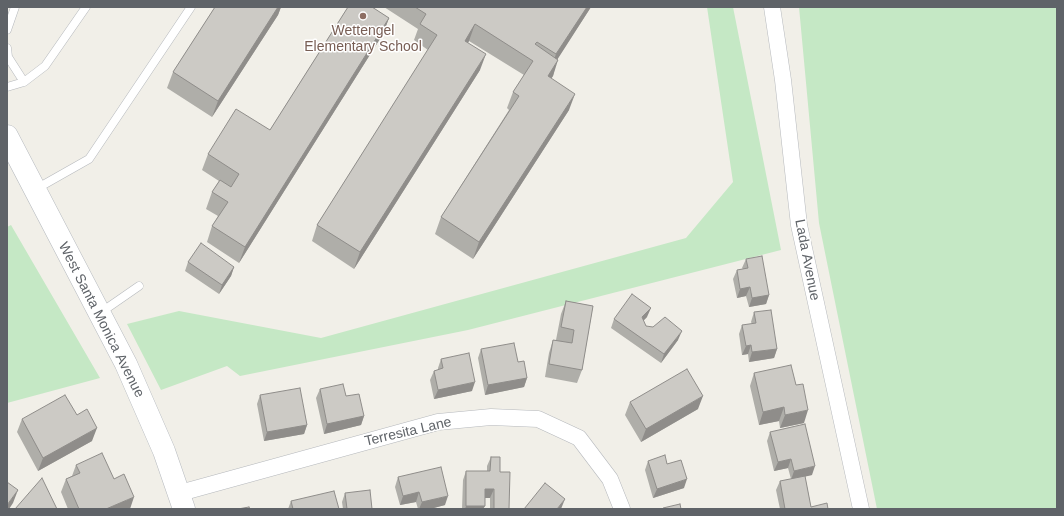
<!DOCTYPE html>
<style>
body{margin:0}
#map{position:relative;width:1064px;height:516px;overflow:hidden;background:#f1efe8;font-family:Helvetica,sans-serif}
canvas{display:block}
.frame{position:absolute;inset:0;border:8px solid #5f6368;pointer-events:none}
</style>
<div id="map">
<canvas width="1064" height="516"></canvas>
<div class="frame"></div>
</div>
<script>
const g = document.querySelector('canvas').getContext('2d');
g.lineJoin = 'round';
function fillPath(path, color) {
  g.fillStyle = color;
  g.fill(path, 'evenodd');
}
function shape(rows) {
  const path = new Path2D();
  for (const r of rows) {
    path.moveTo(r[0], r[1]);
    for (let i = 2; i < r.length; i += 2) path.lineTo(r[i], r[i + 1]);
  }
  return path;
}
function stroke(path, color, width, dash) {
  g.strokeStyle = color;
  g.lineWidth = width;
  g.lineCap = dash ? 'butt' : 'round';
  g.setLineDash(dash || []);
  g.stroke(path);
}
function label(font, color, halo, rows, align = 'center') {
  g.font = font + ' Helvetica,sans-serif';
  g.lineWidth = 3;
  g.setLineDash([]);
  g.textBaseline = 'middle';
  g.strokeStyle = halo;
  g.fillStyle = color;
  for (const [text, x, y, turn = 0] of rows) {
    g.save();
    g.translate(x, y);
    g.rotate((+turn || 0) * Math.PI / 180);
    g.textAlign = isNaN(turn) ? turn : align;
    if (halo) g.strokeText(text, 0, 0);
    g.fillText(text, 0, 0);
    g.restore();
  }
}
const green = shape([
 [707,7,733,7,781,250,468,330,240,376,227,366,161,390,127,324,179,311,321,338,686,238,733,182],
 [799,7,1057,7,1057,509,877,509,819,223],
 [11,225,100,378,7,403,7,227]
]);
const service = shape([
 [7,30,15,7],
 [7,48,8,57,24,82],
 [7,87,24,82,45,66,86,7],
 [36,189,89,159,191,7],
 [100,313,139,286]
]);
const minor = shape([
 [772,7,783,80,799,225,861,509],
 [180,493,438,422,491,417,538,419,579,438,610,479,622,509]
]);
const secondary = shape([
 [7,136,126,364,164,451,184,509]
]);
const wall = shape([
 [215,7,281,7,278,15,212,117,167,88,173,72],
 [348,7,372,7,389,18,383,34,239,263,207,242,212,226,218,216,206,209,212,192,219,181,202,170,208,154,270,130],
 [384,7,591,7,557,59,553,76,551,78,569,110,473,259,435,234,441,217,509,110,507,108,513,92,524,75,469,41,468,43,480,70,354,269,312,241,317,225,428,50,414,40,418,29],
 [746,259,769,295,766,304,749,307,746,296,737,298,733,279,737,270,743,269,742,268],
 [188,262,234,267,231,276,219,294,185,271],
 [566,301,593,306,582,370,577,383,545,377,549,353,553,340,556,340,561,314],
 [754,312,777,349,774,358,749,362,748,354,742,355,739,334,742,325,752,324,751,322],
 [647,317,643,321,646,326,678,340,661,363,611,328,614,319],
 [481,349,518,362,527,378,524,387,485,395,478,358],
 [441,359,472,391,434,399,430,380,434,371,438,370,438,368],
 [754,373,804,423,780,428,779,421,759,425,750,386],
 [320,389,346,396,364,416,361,425,324,434,316,398],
 [260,395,307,425,304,434,264,441,257,404],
 [630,402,698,409,641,442,625,415],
 [77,415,92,441,38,471,17,432,22,419],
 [770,432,812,475,805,476,811,507,828,509,780,509,776,490,780,481,791,479,788,468,774,471,767,441],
 [491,457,500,472,509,509,490,509,490,498,485,498,485,506,483,509,462,509,463,480,466,471,487,471,487,466],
 [648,461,667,464,684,488,653,498,645,470],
 [76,465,114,479,130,509,68,509,61,492,66,479,72,476],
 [398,477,445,505,430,509,418,509,416,502,400,505,395,487],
 [345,493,372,509,343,509,342,502],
 [291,501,339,509,288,509]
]);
const shadedWall = shape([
 [278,7,281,7,278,15,212,117,218,101],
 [587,7,591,7,550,71,556,54],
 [389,18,383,34,239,263,245,247],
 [475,24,469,41,459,57,465,41],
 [486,54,480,70,354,269,360,252],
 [558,60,553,76,542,93,548,76],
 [575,94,569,110,473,259,479,242],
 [234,267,231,276,219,294,222,285],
 [750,287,746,296,737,298,740,289],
 [769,295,766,304,749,307,752,298],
 [651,308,647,317,638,326,642,317],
 [682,331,678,340,661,363,664,354],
 [751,345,748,354,742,355,746,346],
 [777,349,774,358,749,362,752,352],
 [527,378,524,387,485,395,488,385],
 [475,382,472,391,434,399,438,390],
 [703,396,698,409,641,442,646,429],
 [784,407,779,421,759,425,763,412],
 [808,410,804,423,780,428,785,415],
 [364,416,361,425,324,434,327,424],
 [307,425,304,434,264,441,267,432],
 [97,428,92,441,38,471,43,458],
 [791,459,788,468,774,471,778,462],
 [815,466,812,475,791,480,794,471],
 [687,479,684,488,653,498,657,489],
 [485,489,494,489,490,498,481,498],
 [18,490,13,503,9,509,7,509,7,505],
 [419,492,416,502,400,505,403,496],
 [448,496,445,505,430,509,419,509,422,502],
 [134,497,130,509,106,509],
 [565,499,561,509,557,509],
 [466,506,485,506,483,509,465,509]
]);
const building = shape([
 [215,7,278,7,218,101,173,72,215,7],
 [348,7,372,7,389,18,245,247,212,226,228,202,212,192,220,180,231,187,239,174,208,154,236,109,270,130,348,7],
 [415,7,587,7,556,54,537,42,535,44,558,60,548,76,575,94,479,242,441,217,519,96,513,92,533,61,475,24,465,41,486,54,360,252,317,225,437,35,420,24,426,14,415,7],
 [201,243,234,267,222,285,188,262,201,243],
 [762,256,769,295,752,298,750,287,740,289,737,270,748,268,746,259,762,256],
 [632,294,651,308,642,317,646,326,653,327,665,317,682,331,664,354,614,319,632,294],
 [566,301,593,306,582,370,549,364,553,340,572,343,574,330,561,327,566,301],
 [771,310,777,349,752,352,751,345,746,346,742,325,756,323,754,312,771,310],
 [514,343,518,362,524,361,527,378,488,385,481,349,514,343],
 [469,353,475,382,438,390,434,371,443,368,441,359,469,353],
 [791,365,796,385,803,384,808,410,785,415,784,407,763,412,754,373,791,365],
 [687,369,703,396,646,429,630,402,687,369],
 [343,384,346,396,359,394,364,416,327,424,320,389,343,384],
 [300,388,307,425,267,432,260,395,300,388],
 [65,395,77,415,87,409,97,428,43,458,22,419,65,395],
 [805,424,815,466,794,471,791,459,778,462,770,432,805,424],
 [102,453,114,479,124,474,134,497,106,509,79,509,66,479,80,473,76,465,102,453],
 [665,455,667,464,681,460,687,479,657,489,648,461,665,455],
 [491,457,500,457,500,472,510,472,509,509,494,509,494,489,485,489,485,506,466,506,466,471,490,471,491,457],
 [441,467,448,496,422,502,419,492,403,496,398,477,441,467],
 [805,476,811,507,827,503,828,509,785,509,780,481,805,476],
 [42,478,57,509,15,509,42,478],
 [7,482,18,490,7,505,7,482],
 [545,483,565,499,557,509,524,509,545,483],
 [370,490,372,509,347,509,345,493,370,490],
 [334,491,339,509,293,509,291,501,334,491],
 [680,504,681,509,663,509,663,508,680,504],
 [249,507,250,509,238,509,249,507]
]);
const markers = [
 [363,16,4,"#8d6e63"]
];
const educationNames = [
 ["Wettengel",363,31],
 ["Elementary School",363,47]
];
const streetNames = [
 ["Lada Avenue",807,260,79],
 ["West Santa Monica Avenue",101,320,63],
 ["Terresita Lane",408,432,-13]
];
fillPath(green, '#c5e8c5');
stroke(service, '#b5b8bc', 9);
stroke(minor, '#b5b8bc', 17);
stroke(secondary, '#b6babf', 23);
stroke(service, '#fff', 8);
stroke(minor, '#fff', 16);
stroke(secondary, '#fff', 22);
fillPath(wall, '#afaea9');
fillPath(shadedWall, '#8f8d8a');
fillPath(building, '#cccac5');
stroke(building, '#8f8d8a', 1);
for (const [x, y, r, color] of markers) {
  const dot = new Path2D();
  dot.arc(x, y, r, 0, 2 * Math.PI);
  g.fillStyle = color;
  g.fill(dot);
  stroke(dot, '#fff', 1.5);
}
label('14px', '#785e54', '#fff', educationNames);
label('14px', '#5f6368', '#fff', streetNames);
</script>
